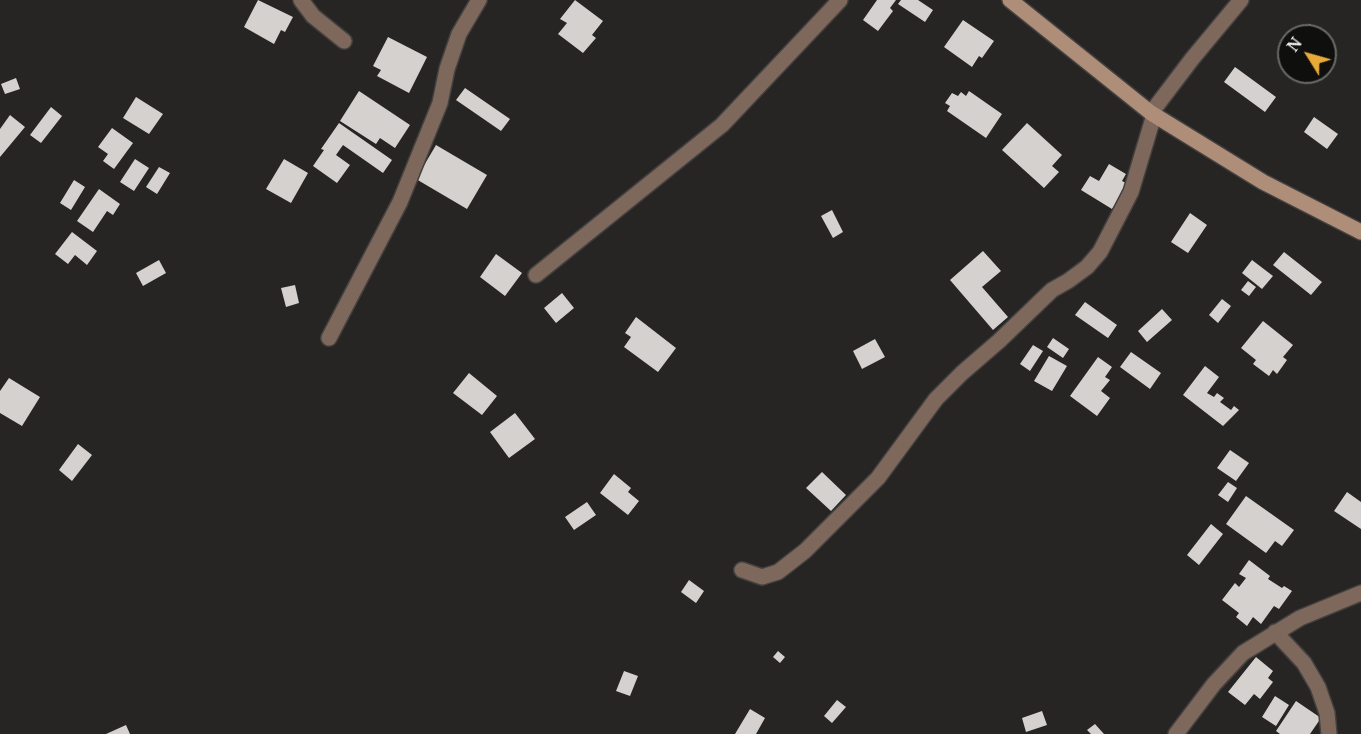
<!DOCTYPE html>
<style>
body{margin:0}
#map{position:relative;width:1361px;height:734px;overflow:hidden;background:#272523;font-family:"Noto Serif",serif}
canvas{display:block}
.north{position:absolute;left:1277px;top:24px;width:60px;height:60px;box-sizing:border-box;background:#0f0f0e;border:2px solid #696968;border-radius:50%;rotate:307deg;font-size:16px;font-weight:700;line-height:24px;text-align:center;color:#f1f0ee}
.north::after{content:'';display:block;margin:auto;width:21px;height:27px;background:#e9ab38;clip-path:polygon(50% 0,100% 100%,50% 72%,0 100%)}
</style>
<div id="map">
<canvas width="1361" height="734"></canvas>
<div class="north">N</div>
</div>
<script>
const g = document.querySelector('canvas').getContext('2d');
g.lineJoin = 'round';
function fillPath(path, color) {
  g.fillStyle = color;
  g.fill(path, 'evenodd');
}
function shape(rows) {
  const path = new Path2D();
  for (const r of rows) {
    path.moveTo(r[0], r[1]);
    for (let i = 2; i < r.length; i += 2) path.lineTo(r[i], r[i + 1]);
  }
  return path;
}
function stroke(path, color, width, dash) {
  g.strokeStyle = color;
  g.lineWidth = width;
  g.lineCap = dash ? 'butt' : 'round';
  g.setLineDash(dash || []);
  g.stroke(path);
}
const building = shape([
 [258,0,293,17,285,32,281,30,274,44,244,27],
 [575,0,603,21,592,35,596,38,583,53,558,34,567,23,560,19],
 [877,0,896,0,890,8,893,11,878,31,863,20],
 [901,0,918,0,933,10,925,22,898,4],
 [963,20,994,41,982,58,979,56,972,67,944,47],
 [1310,24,1319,33,1317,36,1301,36,1299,34],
 [388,37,427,57,409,93,377,76,381,70,373,66],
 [1235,67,1276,97,1265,112,1224,82],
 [16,78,20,89,5,94,1,84],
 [465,88,510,119,501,131,456,100],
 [359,91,410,125,395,148,380,138,376,144,340,121],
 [969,91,1002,114,986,138,947,111,950,106,945,103,952,93,958,96,961,92,966,96],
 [136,97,163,114,149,134,123,118],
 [51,107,62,116,41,143,30,135],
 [10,115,25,127,0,157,0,129],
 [1314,117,1338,134,1327,149,1304,132],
 [339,123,392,160,383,173,343,145,336,155,350,165,337,183,313,166,324,150,321,149],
 [1027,123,1062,155,1052,166,1059,172,1044,188,1002,150],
 [112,128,133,143,114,169,103,161,108,154,98,147],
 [436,145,487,175,467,209,416,179],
 [135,159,149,168,134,191,120,182],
 [284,159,308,173,291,203,266,189],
 [1109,164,1126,174,1122,181,1128,184,1112,209,1081,190,1090,176,1099,181],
 [159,167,170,173,157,194,146,187],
 [74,180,85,187,71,210,60,203],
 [99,189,120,204,113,215,107,211,93,232,77,221],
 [832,210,843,232,833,238,821,216],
 [1190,213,1207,225,1188,253,1171,242],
 [72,232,97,251,87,265,75,255,68,264,55,254],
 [983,251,1001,271,982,287,1008,317,993,330,950,280],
 [1284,252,1322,282,1311,295,1273,265],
 [496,254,522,273,505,296,480,277],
 [159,260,166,273,143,286,136,273],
 [1252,260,1273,276,1262,289,1242,273],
 [1248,281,1256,287,1249,296,1241,290],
 [295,285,299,303,286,307,281,288],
 [562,293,574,308,556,323,544,308],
 [1222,299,1231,306,1218,323,1209,315],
 [1085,302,1117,325,1108,338,1075,315],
 [1162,309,1172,320,1147,342,1138,331],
 [636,317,676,348,658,372,624,347,631,337,625,333],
 [1263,321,1293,345,1283,357,1287,360,1277,374,1273,370,1269,376,1253,364,1256,360,1241,348],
 [1053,338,1069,349,1063,358,1047,347],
 [875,339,885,357,862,369,853,351],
 [1033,345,1043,351,1030,371,1020,364],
 [1131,352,1161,373,1150,389,1120,367],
 [1049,356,1067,366,1052,391,1034,381],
 [1098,357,1112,367,1105,377,1110,380,1101,391,1110,398,1097,416,1070,396],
 [1205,366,1219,377,1207,393,1214,397,1217,393,1224,398,1220,402,1231,410,1234,406,1239,410,1223,426,1183,395],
 [469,373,497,396,482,415,453,393],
 [9,378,40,397,22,426,0,413,0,391],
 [515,413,535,439,509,458,490,432],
 [78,444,92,455,72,481,59,470],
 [1230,450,1249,463,1236,481,1217,468],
 [822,472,846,495,831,511,806,488],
 [614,474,631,488,628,492,639,501,628,515,600,493],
 [1228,482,1237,488,1228,502,1218,495],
 [1347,492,1361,502,1361,529,1334,511],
 [1246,496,1294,530,1282,546,1275,541,1266,553,1226,524],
 [587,502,596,515,574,530,565,517],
 [1211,524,1223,534,1199,565,1187,555],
 [1249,560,1270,576,1268,579,1282,588,1284,586,1292,591,1279,609,1274,606,1261,624,1253,617,1247,626,1236,617,1239,613,1222,600,1235,583,1239,587,1246,578,1239,574],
 [689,580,704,591,696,603,681,592],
 [778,651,785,657,780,663,773,657],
 [1256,657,1273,671,1268,678,1273,682,1260,699,1254,694,1245,705,1228,692],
 [624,671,638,676,630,696,616,691],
 [1275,696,1289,705,1276,726,1262,717],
 [837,700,846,707,832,723,824,716],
 [1296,701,1321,718,1310,734,1280,734,1276,731],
 [750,709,765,718,756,734,735,734],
 [1042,711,1047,725,1026,732,1022,718],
 [1095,724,1104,734,1091,734,1087,730],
 [126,725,130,734,106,734]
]);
const street = shape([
 [301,0,313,16,344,41],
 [1151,113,1192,59,1241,0],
 [536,275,722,125,840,0],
 [329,338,400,202,440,103,447,69,459,34,479,0],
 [742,570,762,577,778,572,805,551,878,478,936,399,962,373,999,341,1052,290,1068,281,1087,267,1100,252,1131,192,1154,115],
 [1275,632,1304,663,1318,687,1327,713,1329,734],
 [1176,734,1214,684,1243,653,1300,618,1361,593]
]);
const secondary = shape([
 [1010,0,1151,113,1263,182,1361,232]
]);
fillPath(building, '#d5d1cf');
stroke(street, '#43413f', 18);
stroke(secondary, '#43413f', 18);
stroke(street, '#7d685b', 15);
stroke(secondary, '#ae8d79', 15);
</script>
